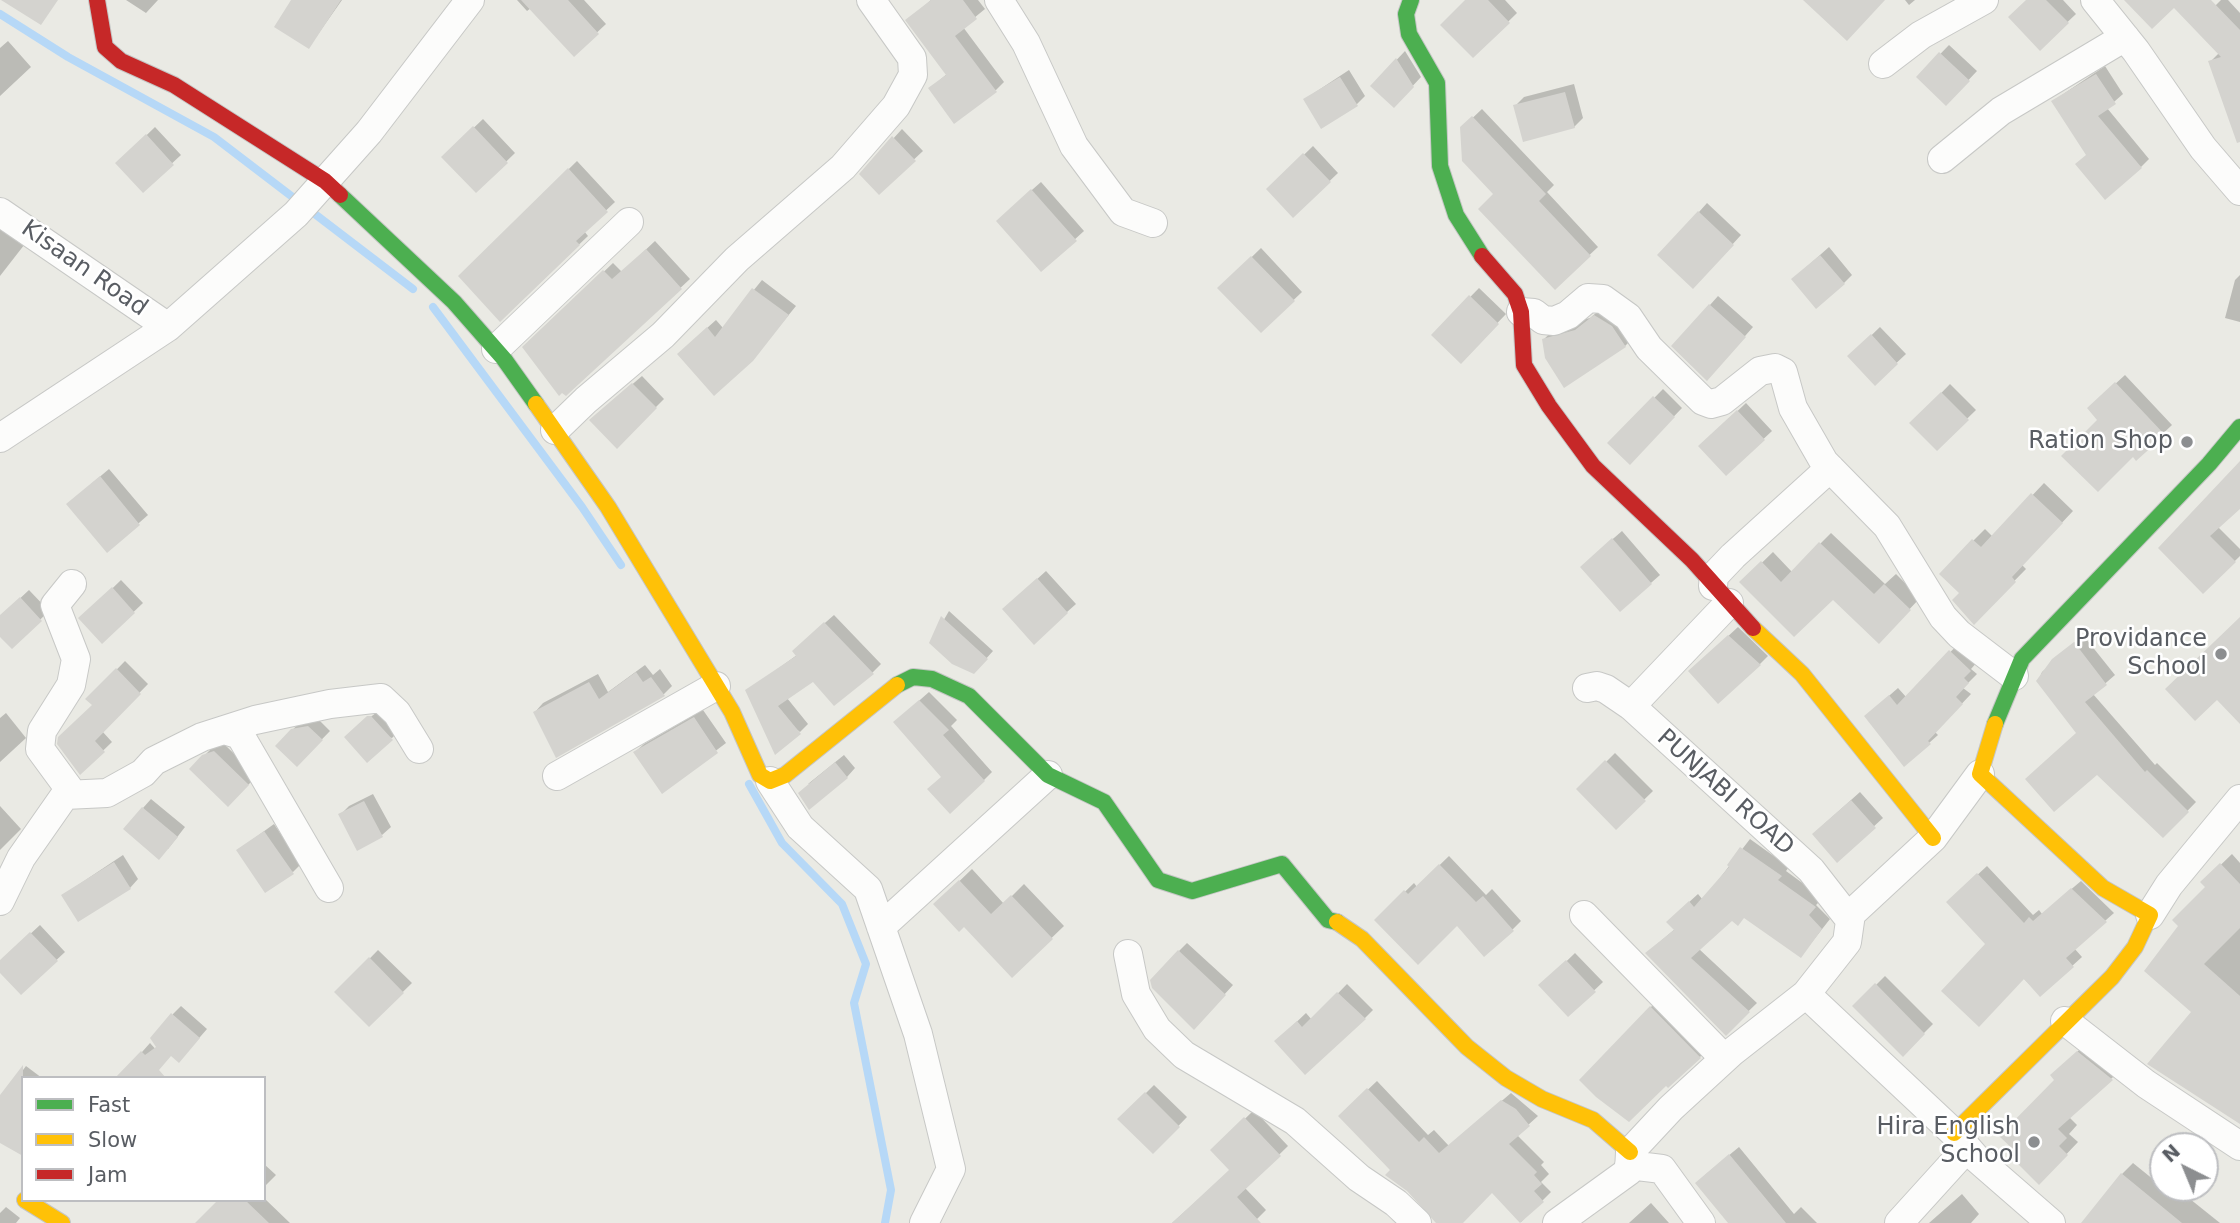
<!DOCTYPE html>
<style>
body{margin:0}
#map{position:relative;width:2240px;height:1223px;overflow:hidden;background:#eaeae4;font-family:"DejaVu Sans",sans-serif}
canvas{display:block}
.legend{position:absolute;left:21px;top:1076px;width:245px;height:126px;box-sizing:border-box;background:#fff;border:2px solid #bdbec1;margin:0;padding:9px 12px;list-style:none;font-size:21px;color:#595d63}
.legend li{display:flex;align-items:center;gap:14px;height:35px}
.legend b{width:35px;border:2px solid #bdbec1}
.north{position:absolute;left:2149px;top:1132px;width:70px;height:70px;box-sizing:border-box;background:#fff;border:2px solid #bdbec1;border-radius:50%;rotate:317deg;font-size:19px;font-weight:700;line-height:28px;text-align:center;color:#595d63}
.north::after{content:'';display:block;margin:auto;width:24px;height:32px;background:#8c8e90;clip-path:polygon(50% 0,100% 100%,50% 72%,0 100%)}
</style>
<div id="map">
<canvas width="2240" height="1223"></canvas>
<ul class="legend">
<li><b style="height:9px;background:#4caf50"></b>Fast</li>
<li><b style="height:9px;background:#ffc107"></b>Slow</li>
<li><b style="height:9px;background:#c62828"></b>Jam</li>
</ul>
<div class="north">N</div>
</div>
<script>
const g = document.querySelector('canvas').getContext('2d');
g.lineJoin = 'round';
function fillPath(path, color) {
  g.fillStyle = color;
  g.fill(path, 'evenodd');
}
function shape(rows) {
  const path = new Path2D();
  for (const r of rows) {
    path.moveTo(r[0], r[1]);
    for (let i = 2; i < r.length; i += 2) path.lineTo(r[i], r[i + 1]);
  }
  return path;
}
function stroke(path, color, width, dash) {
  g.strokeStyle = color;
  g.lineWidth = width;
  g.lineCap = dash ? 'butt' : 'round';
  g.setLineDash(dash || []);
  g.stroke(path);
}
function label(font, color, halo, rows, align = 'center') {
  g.font = font + ' "DejaVu Sans",sans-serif';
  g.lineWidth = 5;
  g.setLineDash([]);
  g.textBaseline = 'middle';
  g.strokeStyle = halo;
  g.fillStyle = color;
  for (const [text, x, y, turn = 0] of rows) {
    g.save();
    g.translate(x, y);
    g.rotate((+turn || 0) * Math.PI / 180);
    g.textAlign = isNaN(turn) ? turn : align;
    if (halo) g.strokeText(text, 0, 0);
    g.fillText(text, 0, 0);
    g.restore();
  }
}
const shadow = shape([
 [126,0,158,0,146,13],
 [293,0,342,0,309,47],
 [517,0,584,0,606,24,574,54,531,8,527,11],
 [931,0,978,0,985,9,963,27,1004,82,996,90,930,88,947,74,908,20],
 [1467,0,1505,0,1517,13,1473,56],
 [1905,0,1915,0,1909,5],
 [2028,0,2063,0,2076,14,2040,48],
 [2221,0,2228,0,2240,13,2240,107,2210,62,2219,53,2194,27],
 [8,41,31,67,0,96,0,48],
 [1949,45,1977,71,1946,104,1918,77],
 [1405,51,1421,77,1394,106,1372,86],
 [2105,66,2123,94,2107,108,2149,159,2141,167,2088,155,2053,101],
 [1349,70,1365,96,1356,105,1305,99],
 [1574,84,1583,118,1574,127,1515,106,1524,97],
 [1482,109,1554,185,1547,192,1598,247,1555,287,1495,194,1462,128],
 [483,119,515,153,476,191,443,157],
 [155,127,181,155,143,190,118,163],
 [902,129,923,151,879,192,861,174],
 [1313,146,1338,173,1294,215,1269,189],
 [577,161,615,202,584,231,588,236,501,319,460,276],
 [1041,182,1084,231,1041,270,1007,212],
 [1707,203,1741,235,1702,278,1699,212],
 [0,219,28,240,0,276],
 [655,241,690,279,566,394,525,347,613,263,622,272],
 [1829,247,1852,275,1844,283,1802,271],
 [1261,248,1302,292,1261,331,1220,288],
 [2240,275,2240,322,2225,318,2235,280],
 [762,280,796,306,752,360,688,345,716,320,723,328],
 [1479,288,1506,314,1461,361,1433,335],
 [1718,296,1753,327,1715,370,1710,305],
 [1608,303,1638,333,1625,346,1544,339,1558,326,1590,318],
 [1880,327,1906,354,1875,383,1850,356],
 [2125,375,2172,425,2136,459,2089,408],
 [642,376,664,399,617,446,600,412],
 [1950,384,1976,410,1937,448,1912,423],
 [1663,389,1682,408,1630,462,1610,443],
 [1746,403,1772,431,1726,474,1709,438],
 [2240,464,2240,507,2218,527,2240,549,2240,556,2203,592,2161,548],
 [109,469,148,515,107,551,77,496],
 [2044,483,2073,511,2022,565,2026,569,1974,622,1961,593,1941,573,1985,529,1993,537],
 [1622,531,1660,575,1620,610,1591,558],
 [1831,533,1885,584,1896,574,1920,598,1889,631,1833,598,1742,582,1773,552,1792,572],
 [1046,571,1076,604,1067,612,1013,601],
 [121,580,143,603,102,642,81,619],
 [29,590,49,611,12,647,0,634,0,617],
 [949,611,993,651,974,672,931,642],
 [834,615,881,664,872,673,814,680,787,698,808,724,800,732,747,691,797,655,802,643],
 [1738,627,1768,656,1760,664,1699,663],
 [2083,635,2115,675,2093,694,2155,765,2157,763,2196,802,2163,836,2097,773,2078,732,2038,681,2042,672],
 [1959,643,1978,661,1971,669,1977,674,1963,688,1971,694,1935,732,1938,735,1929,743,1875,708,1898,688,1907,698],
 [125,661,148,684,102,731,112,742,80,773,94,705,88,699],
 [645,665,653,675,660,669,672,686,664,694,535,712,543,703,598,674,608,692],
 [929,692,957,720,951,726,992,772,984,780,943,776,904,714],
 [381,709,400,730,392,738,355,729],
 [703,710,726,743,693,768,635,752,644,744],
 [6,713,26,738,0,762,0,718],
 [317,718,330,731,297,765,277,746,301,721],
 [223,743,257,776,228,805,191,769,213,747],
 [1615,753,1653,791,1616,827,1579,789],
 [844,755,855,768,847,777,808,784],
 [1860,792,1883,818,1837,860,1823,825],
 [373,794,391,827,382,835,340,815,349,806],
 [151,799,185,827,168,849,143,808],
 [0,806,21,829,0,850],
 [274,824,301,864,293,872,238,850],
 [1750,839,1789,867,1786,871,1823,898,1816,905,1830,919,1801,956,1744,916,1732,919,1699,949,1757,1003,1726,1033,1656,945,1675,929,1677,913,1698,894,1703,900],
 [2232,854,2240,863,2240,1122,2194,1012,2208,887,2203,882],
 [123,855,138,879,130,888,63,895],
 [1449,856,1486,895,1492,889,1521,921,1512,930,1376,920,1414,883,1417,887],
 [1987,866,2033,915,2039,910,2042,914,2081,881,2114,913,2074,948,2082,957,2040,995,1948,902],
 [972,869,1004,904,1024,884,1064,926,1012,976,947,893],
 [40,925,65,952,21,993,0,970,0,962],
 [1187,943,1233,985,1202,1019,1179,951],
 [378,950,412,983,369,1025,337,992],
 [1575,953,1603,982,1568,1015,1541,986],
 [1885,976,1933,1024,1903,1054,1855,1006],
 [1347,984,1373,1010,1365,1018,1285,1033,1306,1013,1312,1020],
 [1662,996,1710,1046,1700,1057,1621,1037],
 [181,1006,207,1029,187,1052,171,1055,119,1078,150,1043,158,1052,173,1014],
 [2089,1041,2123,1068,2069,1117,2077,1125,2069,1134,2078,1142,2039,1183,2021,1155,2064,1064],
 [26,1066,42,1078,23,1078,0,1141,0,1101],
 [1377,1081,1428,1135,1434,1130,1449,1146,1511,1093,1538,1116,1517,1135,1544,1162,1541,1165,1549,1174,1541,1182,1551,1192,1521,1222,1492,1191,1460,1223,1440,1223,1340,1116],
 [1154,1085,1187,1117,1153,1152,1120,1119],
 [1254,1110,1288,1146,1245,1188,1266,1210,1253,1223,1172,1223,1231,1170,1213,1150],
 [1739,1147,1794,1214,1801,1207,1817,1223,1761,1223,1705,1175],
 [2133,1163,2180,1201,2185,1195,2220,1223,2096,1223,2122,1174],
 [264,1164,276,1175,264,1187],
 [1962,1194,1979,1214,1971,1223,1929,1223],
 [264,1198,290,1223,198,1223,220,1200],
 [1651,1203,1669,1223,1629,1223,1630,1222],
 [6,1207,20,1218,16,1223,0,1223,0,1213]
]);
const stream = shape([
 [0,14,68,57,214,137,413,289],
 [433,307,582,507,621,565],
 [749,784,782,843,842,904,866,964,854,1003,891,1190,885,1223]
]);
const building = shape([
 [1,0,58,0,41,25],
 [291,0,341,0,309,49,274,27],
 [521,0,568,0,599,34,574,57],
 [931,0,963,0,977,19,955,36,997,92,954,124,928,88,946,75,905,20],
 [1465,0,1488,0,1510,23,1473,58,1440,25],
 [1803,0,1885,0,1847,41],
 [2026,0,2046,0,2069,23,2040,51,2008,17],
 [2124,0,2211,0,2240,30,2240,142,2237,143,2208,61,2221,57,2174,8,2152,29],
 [1939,52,1970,81,1946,106,1916,77],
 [1396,58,1414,87,1394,108,1370,86],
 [2096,74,2116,104,2098,116,2142,168,2105,200,2075,164,2086,155,2051,101],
 [1340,77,1358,106,1321,129,1303,99],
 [1565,92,1575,128,1523,142,1513,105],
 [1472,116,1546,194,1539,201,1591,256,1555,290,1478,209,1493,194,1462,161,1460,127],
 [473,126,508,163,476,193,441,157],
 [146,134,174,165,143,193,115,163],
 [892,136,916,161,879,195,859,174],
 [1303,153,1331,182,1293,218,1266,189],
 [568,168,608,212,576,241,580,245,500,322,458,276],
 [1031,189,1077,241,1041,272,996,221],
 [1698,211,1734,245,1693,289,1657,255],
 [646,249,682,289,566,396,562,393,559,396,522,347,603,270,612,279],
 [1820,255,1845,284,1816,309,1791,279],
 [1251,256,1295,301,1261,333,1217,288],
 [752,288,789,315,753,361,714,396,677,354,707,327,715,337],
 [1469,295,1499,324,1461,364,1431,335],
 [1709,304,1746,337,1707,381,1671,346],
 [1594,315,1612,326,1626,347,1564,388,1545,358,1542,339,1575,330],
 [1871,334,1898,364,1875,386,1847,356],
 [2115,382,2165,435,2136,461,2133,457,2098,492,2061,456,2097,420,2087,408],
 [632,383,657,408,617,449,589,420],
 [1941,392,1969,420,1937,451,1909,423],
 [1653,396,1675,417,1630,465,1607,443],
 [1737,410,1765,440,1726,476,1698,446],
 [2240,461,2240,509,2210,536,2236,562,2203,594,2158,548],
 [100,476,140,525,107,553,66,504],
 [2031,493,2063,523,2012,577,2016,582,1974,625,1952,600,1959,593,1939,574,1972,539,1981,547],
 [1612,538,1652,584,1620,612,1580,567],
 [1819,542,1874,594,1884,584,1911,610,1879,644,1833,600,1794,637,1739,582,1761,561,1781,582],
 [1037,578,1068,613,1034,645,1002,609],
 [112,587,135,613,102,644,78,618],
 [20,597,42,621,12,649,0,637,0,615],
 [941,616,988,659,974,674,952,664,929,643],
 [2240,617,2240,724,2217,700,2195,721,2165,689],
 [824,622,874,674,834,706,813,682,778,706,801,734,775,755,745,690,796,656,792,651],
 [1728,635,1761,665,1718,704,1688,671],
 [2074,642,2107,685,2085,702,2145,772,2147,770,2189,812,2163,838,2097,775,2054,812,2025,779,2076,733,2036,681,2052,659],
 [1949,650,1971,671,1964,678,1969,683,1956,697,1963,704,1928,741,1931,744,1904,767,1864,716,1889,695,1897,705],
 [116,668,141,694,95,741,105,752,80,775,57,744,58,737,92,705,85,699],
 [636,672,643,682,651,677,665,696,556,758,533,712,589,682,599,699],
 [919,700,949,730,943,735,985,781,950,814,927,789,941,777,893,722],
 [367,716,371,716,393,740,367,763,344,737],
 [694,717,718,753,662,794,633,752],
 [308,726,323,740,297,767,275,746,291,729],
 [214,751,249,785,228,807,189,769,202,755],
 [1605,760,1646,801,1616,830,1576,789],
 [835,762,848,778,809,810,798,793],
 [1851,800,1876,828,1837,863,1812,834],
 [364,801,383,837,357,851,338,814],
 [142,807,178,837,159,860,123,829],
 [264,831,294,874,265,893,236,850],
 [1740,847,1782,876,1778,880,1816,907,1809,915,1822,929,1801,958,1744,918,1738,926,1732,921,1691,958,1750,1012,1726,1036,1645,953,1674,930,1666,922,1689,901,1694,907,1729,867,1727,865],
 [114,862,131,889,78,922,61,895],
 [2220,863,2240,884,2240,928,2204,964,2240,996,2240,1124,2147,1064,2191,1012,2144,971,2178,926,2172,920,2205,887,2200,882],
 [1439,864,1476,902,1483,896,1514,931,1484,957,1457,926,1418,965,1374,920,1404,890,1408,894],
 [1977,873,2024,923,2029,917,2033,921,2071,888,2107,922,2066,958,2074,967,2040,997,2024,979,1979,1027,1941,991,1985,944,1946,902],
 [959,880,991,914,1011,895,1053,939,1012,978,964,927,959,932,933,904],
 [30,932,58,961,21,995,0,973,0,960],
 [1178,950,1226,995,1194,1030,1152,988,1150,980],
 [369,957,404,993,369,1027,334,992],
 [1566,960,1596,992,1568,1017,1538,985],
 [1875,983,1925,1034,1903,1057,1852,1006],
 [1337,992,1366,1019,1305,1075,1274,1041,1297,1021,1302,1027],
 [1650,1006,1701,1058,1668,1088,1666,1086,1629,1122,1596,1097,1579,1080],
 [171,1013,200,1038,179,1063,171,1056,159,1070,166,1078,115,1078,141,1051,145,1055,156,1047,150,1038],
 [2077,1051,2113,1080,2058,1129,2067,1138,2059,1146,2068,1155,2039,1185,2014,1160,2019,1155,1999,1136,2054,1080,2050,1075],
 [23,1065,23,1156,0,1143,0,1095],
 [1367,1088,1419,1142,1424,1137,1439,1153,1501,1100,1516,1109,1530,1126,1509,1144,1537,1172,1534,1175,1542,1184,1534,1191,1544,1202,1520,1223,1492,1193,1463,1223,1436,1223,1407,1191,1385,1175,1390,1170,1338,1116],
 [1145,1092,1180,1127,1153,1154,1117,1119],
 [1244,1117,1281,1156,1237,1197,1261,1223,1172,1223,1229,1170,1210,1150],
 [1729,1154,1786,1223,1728,1223,1695,1183],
 [2121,1173,2182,1223,2081,1223],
 [218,1200,245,1200,269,1223,195,1223]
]);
const street = shape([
 [999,0,1026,43,1074,146,1123,212,1153,223],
 [2095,0,2136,51,2203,148,2240,191],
 [1883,64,1921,35,1984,0],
 [1942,159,2001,111,2125,37],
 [0,212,168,327],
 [1521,312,1534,313,1543,320,1554,321,1568,315,1588,298,1603,299,1628,317,1649,348,1703,401,1711,404,1722,401,1760,371,1775,368,1783,372,1793,408,1824,462,1887,526,1943,617,1959,634,2014,676],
 [496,349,629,222],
 [555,430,586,400,663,335,737,259,843,167,896,106,913,75,912,58,871,0],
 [0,438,168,327,296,214,369,132,470,0],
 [72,584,55,605,76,659,71,685,42,731,40,749,73,794],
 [1713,586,1714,576,1733,556,1830,468],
 [1587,688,1597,686,1606,689,1631,706,1811,870,1850,920],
 [1631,706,1729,603],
 [224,730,240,735,329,888],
 [557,776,716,686],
 [770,781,800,827,868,889,918,1034,951,1169,924,1223],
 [0,901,21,858,65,795,107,793,143,773,154,761,202,737,255,720,330,704,381,698,397,713,419,749],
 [1584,915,1724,1058],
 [2150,915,2169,885,2240,799],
 [881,927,1048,775],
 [1128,954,1136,994,1157,1029,1184,1055,1295,1121,1359,1178,1396,1203,1417,1223],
 [1806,994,1954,1133,1975,1157,2051,1223],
 [2065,1021,2146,1084,2240,1146],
 [1629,1165,1662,1169,1701,1223],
 [1557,1223,1629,1171,1630,1152,1671,1108,1732,1052,1806,994,1847,942,1851,914,1933,838,1980,774],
 [1899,1223,1967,1148]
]);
const fast = shape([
 [1411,0,1406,14,1409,34,1437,83,1440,166,1456,215,1482,256],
 [340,195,454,302,504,359,536,404],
 [897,685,913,677,932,679,969,696,1048,775,1104,802,1158,880,1192,891,1282,864,1328,920,1337,922],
 [1995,724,2022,659,2209,464,2240,427]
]);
const slow = shape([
 [536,404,608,507,732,712,760,775,770,781,785,775,897,685],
 [1753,628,1802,674,1933,838],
 [1337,922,1362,939,1467,1047,1506,1078,1542,1099,1593,1120,1630,1152],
 [1954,1133,2112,977,2135,947,2150,915,2103,888,1980,774,1995,724],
 [25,1200,62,1223]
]);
const jam = shape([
 [97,0,105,47,121,61,174,85,325,181,340,195],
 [1482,256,1515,294,1521,312,1524,365,1549,406,1593,466,1692,560,1753,628]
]);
const markers = [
 [2187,442,7,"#8c8e90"],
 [2221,654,7,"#8c8e90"],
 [2034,1142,7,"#8c8e90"]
];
const streetNames = [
 ["Kisaan Road",84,269,35],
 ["PUNJABI ROAD",1725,793,42]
];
const poiNames = [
 ["Ration Shop",2173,442],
 ["Providance",2207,640],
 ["School",2207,668],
 ["Hira English",2020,1128],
 ["School",2020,1156]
];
fillPath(shadow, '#0003');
stroke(stream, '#b6d8f7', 8);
fillPath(building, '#d4d3cf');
stroke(street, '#c7c8c6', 30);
stroke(fast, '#c5c6c5', 18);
stroke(slow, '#c5c6c5', 18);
stroke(jam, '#c5c6c5', 18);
stroke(street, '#fcfcfb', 28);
stroke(fast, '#4caf50', 16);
stroke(slow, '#ffc107', 16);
stroke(jam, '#c62828', 16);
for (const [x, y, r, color] of markers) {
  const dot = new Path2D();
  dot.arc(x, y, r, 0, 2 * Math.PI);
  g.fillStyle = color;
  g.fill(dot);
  stroke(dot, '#fff', 2.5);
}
label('24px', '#595d63', '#fff', streetNames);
label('24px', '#595d63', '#fff', poiNames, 'right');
</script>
